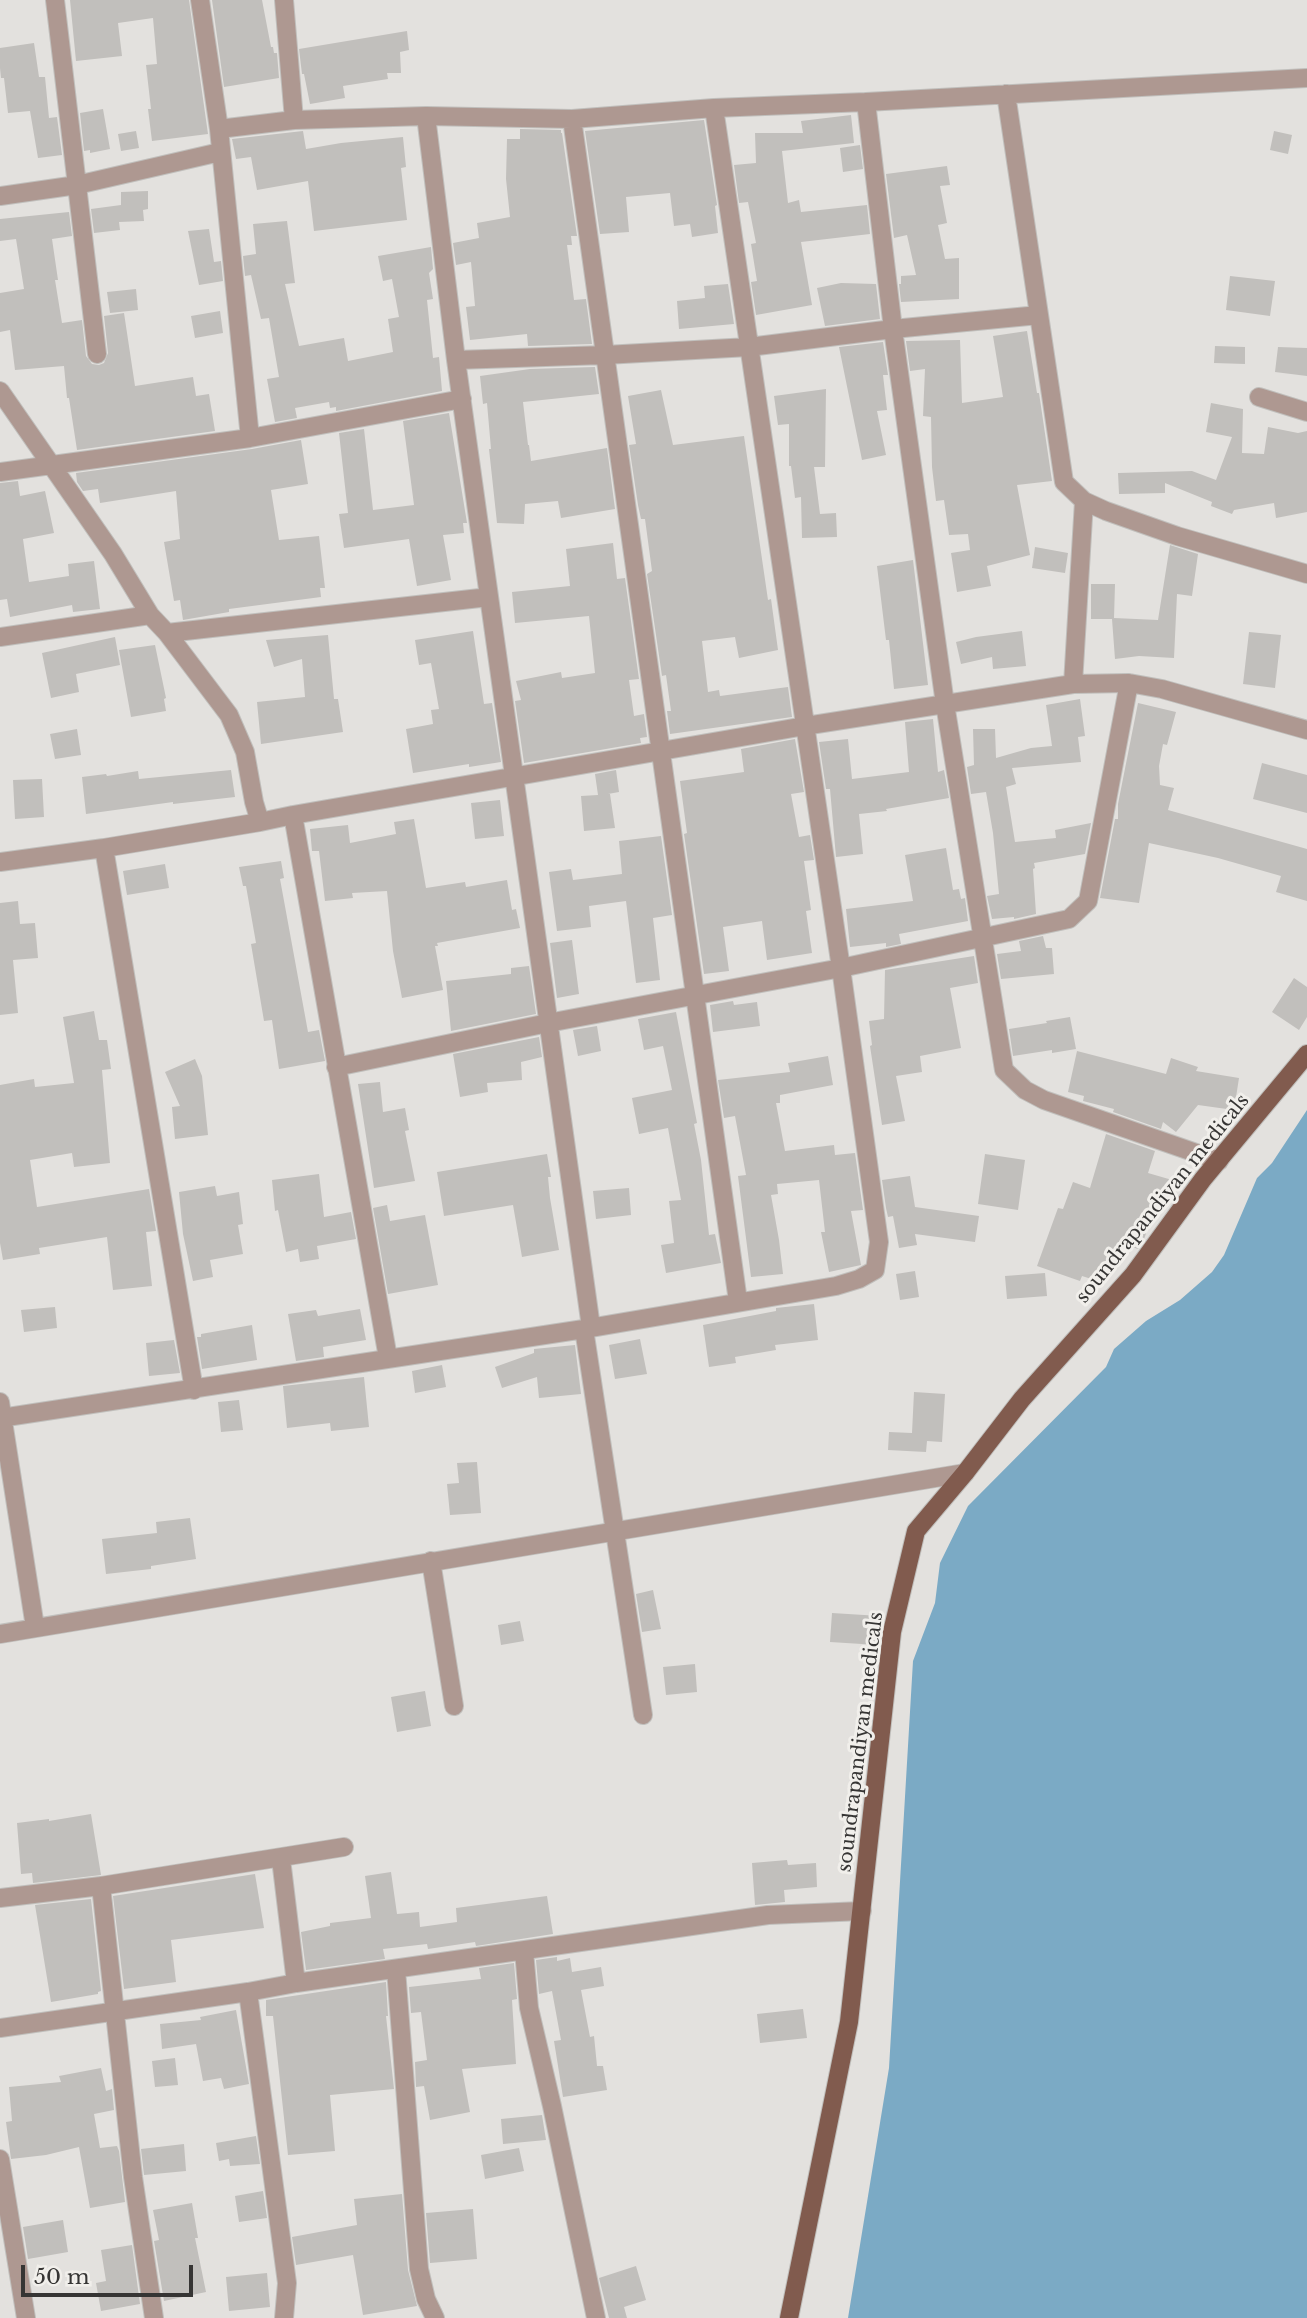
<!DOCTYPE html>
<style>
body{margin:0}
#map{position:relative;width:1307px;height:2318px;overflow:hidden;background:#e3e1de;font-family:"Libre Baskerville",serif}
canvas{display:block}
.scale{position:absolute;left:21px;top:2265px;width:172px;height:32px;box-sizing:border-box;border:4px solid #363534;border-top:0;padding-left:9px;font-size:21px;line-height:24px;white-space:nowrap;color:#363534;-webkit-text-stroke:5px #f1efeb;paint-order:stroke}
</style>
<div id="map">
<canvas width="1307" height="2318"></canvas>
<div class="scale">50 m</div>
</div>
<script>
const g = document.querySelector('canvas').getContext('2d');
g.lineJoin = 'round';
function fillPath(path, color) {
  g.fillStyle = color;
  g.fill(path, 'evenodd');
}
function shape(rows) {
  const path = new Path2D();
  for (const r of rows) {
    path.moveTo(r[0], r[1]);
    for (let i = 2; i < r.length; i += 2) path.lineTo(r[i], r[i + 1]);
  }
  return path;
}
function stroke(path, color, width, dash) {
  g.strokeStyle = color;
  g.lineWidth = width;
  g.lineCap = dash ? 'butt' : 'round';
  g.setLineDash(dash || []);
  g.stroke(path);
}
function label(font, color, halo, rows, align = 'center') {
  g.font = font + ' "Libre Baskerville",serif';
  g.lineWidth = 6;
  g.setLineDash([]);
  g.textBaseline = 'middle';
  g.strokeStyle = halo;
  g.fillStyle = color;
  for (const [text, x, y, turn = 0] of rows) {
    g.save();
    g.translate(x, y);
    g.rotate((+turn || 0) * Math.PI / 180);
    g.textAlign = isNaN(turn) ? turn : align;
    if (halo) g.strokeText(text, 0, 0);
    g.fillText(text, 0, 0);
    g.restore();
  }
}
const water = shape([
 [1307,1110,1307,2318,848,2318,889,2068,913,1661,935,1603,940,1563,968,1506,1106,1367,1114,1349,1146,1321,1180,1300,1212,1272,1224,1255,1257,1178,1272,1163]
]);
const building = shape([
 [70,0,189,0,208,134,152,141,148,109,151,109,146,65,157,64,153,18,118,23,122,56,76,61],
 [212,0,262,0,271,47,273,47,274,53,277,53,279,78,224,87],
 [407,31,409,50,400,52,401,73,387,73,388,79,343,86,345,98,310,104,304,74,302,74,299,49],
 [34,43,39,77,45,77,49,118,57,117,62,155,38,158,30,111,8,113,4,78,1,78,0,68,0,48],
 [103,109,110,149,90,153,90,150,84,151,80,113],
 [851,115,854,143,782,151,788,203,799,200,801,212,867,205,870,234,801,242,812,305,756,315,751,282,757,281,751,244,756,243,748,202,739,203,734,165,756,163,755,133,803,133,801,121],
 [704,120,717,205,715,206,718,233,692,237,690,224,674,226,670,193,626,197,629,232,600,234,585,131],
 [520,129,561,130,561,133,562,133,577,236,571,236,572,245,567,245,574,300,586,299,592,344,528,346,527,334,470,340,466,307,475,306,471,262,456,265,453,243,479,238,477,223,510,217,506,179,507,139,520,139],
 [136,131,139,148,121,151,118,134],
 [303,131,306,149,341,143,403,137,406,167,401,168,407,220,314,231,308,181,257,190,251,157,236,159,232,139],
 [1274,131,1292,135,1288,154,1270,150],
 [860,145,863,169,843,172,840,148],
 [947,166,950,185,940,186,947,223,938,225,945,259,959,258,959,299,901,302,899,284,901,284,901,276,916,275,907,235,894,238,886,174],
 [148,191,148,209,143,210,144,221,119,222,120,230,94,233,91,209,121,205,121,192],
 [69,212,72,236,52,239,58,280,55,280,62,323,82,320,86,356,92,364,99,365,104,363,108,353,104,316,124,313,135,386,193,377,196,396,209,394,215,431,77,450,69,398,67,398,64,366,15,370,10,330,0,332,0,293,24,289,16,239,0,241,0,219],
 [287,221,295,283,285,284,299,346,344,338,348,361,393,352,388,319,399,317,392,279,383,281,378,256,431,247,433,269,429,273,433,299,427,300,433,358,439,357,442,391,336,411,336,407,330,408,329,402,295,408,297,418,275,422,267,379,279,377,269,318,261,319,251,275,245,276,243,256,256,254,253,224],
 [209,229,214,262,221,261,223,281,199,285,188,231],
 [1230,276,1275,281,1270,316,1226,310],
 [841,283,876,284,880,319,825,326,817,288],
 [728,284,734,324,679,329,677,301,705,298,704,286],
 [136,289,138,310,110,313,107,292],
 [220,311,223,333,195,338,191,316],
 [1027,331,1037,393,1039,393,1052,481,1017,485,1030,555,987,566,991,586,957,592,951,553,970,550,968,534,949,535,944,500,936,501,932,467,931,417,923,416,925,369,910,371,906,341,960,340,962,403,1003,397,993,336],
 [883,342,888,375,883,375,887,410,877,411,886,455,862,460,839,347],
 [1215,346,1245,347,1245,364,1214,363],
 [1278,347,1307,348,1307,376,1275,372],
 [595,367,599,394,523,402,528,445,529,445,531,461,607,448,615,509,561,518,558,501,525,504,524,524,497,523,489,449,491,449,487,403,483,404,480,376,530,369],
 [826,389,825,467,814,467,820,514,836,513,837,537,802,538,801,497,795,498,791,466,789,466,789,424,778,425,774,396],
 [661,390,673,445,744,436,768,600,771,599,778,650,739,658,735,637,702,641,708,692,719,690,720,696,788,687,792,717,670,734,667,711,671,711,666,675,662,676,647,574,652,571,645,519,641,519,638,505,629,445,636,444,628,396],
 [1211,403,1243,409,1242,453,1264,454,1268,427,1298,433,1307,431,1307,512,1276,518,1274,503,1234,510,1232,514,1211,506,1212,502,1165,483,1165,493,1119,494,1118,473,1192,471,1216,480,1232,437,1206,432],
 [449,413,467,523,463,523,464,533,443,535,451,580,417,586,409,539,344,548,339,514,348,513,339,433,364,429,373,510,414,505,403,421],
 [301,440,308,484,271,490,279,540,319,536,325,588,320,588,321,597,229,609,229,612,183,620,180,600,174,601,164,542,180,539,176,491,100,503,98,489,83,491,77,482,76,473,252,449],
 [18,481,20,496,45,491,54,533,23,539,29,582,69,576,68,564,94,561,100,609,73,612,72,605,10,617,7,599,0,600,0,483],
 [613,543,617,579,625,578,639,679,629,680,634,716,644,714,647,737,640,738,641,743,524,763,515,701,521,700,516,681,561,672,562,678,595,673,589,616,515,623,512,592,570,586,566,549],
 [1170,545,1198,554,1192,596,1177,594,1174,658,1139,656,1115,659,1112,619,1091,619,1091,584,1115,584,1114,618,1158,620],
 [1035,547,1068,553,1065,573,1032,568],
 [913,560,928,685,894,689,889,640,886,640,877,566],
 [473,631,484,704,492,703,501,762,469,767,469,764,413,773,406,729,433,724,431,710,439,709,431,663,419,665,415,640],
 [1022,631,1026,666,993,669,992,657,961,664,956,642,976,637],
 [1249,632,1281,635,1275,688,1243,684],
 [328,635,334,699,338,699,343,732,261,744,257,702,305,697,302,659,274,667,266,640],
 [115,637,120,665,76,674,79,692,51,698,42,653],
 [155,645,166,698,164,699,166,711,131,717,119,650],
 [1080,699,1085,736,1078,737,1081,762,1012,768,1016,784,1006,787,1015,842,1056,838,1055,830,1091,823,1085,854,1034,863,1035,868,1033,869,1036,914,1014,919,1014,917,992,919,987,896,999,894,993,833,986,792,971,794,967,767,974,765,973,729,995,729,996,758,1031,748,1052,746,1046,705],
 [1138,703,1176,712,1167,745,1163,744,1159,766,1160,785,1174,788,1168,810,1307,849,1307,901,1276,892,1281,876,1218,858,1149,843,1139,903,1100,898,1115,819,1118,819,1118,804],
 [933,719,938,772,944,770,949,798,886,809,887,811,859,814,863,854,836,857,830,789,826,789,819,742,848,739,852,779,909,772,905,722],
 [77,729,81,755,55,759,50,734],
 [795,739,804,792,791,794,799,837,810,835,814,860,804,861,811,910,806,911,812,953,767,960,762,921,723,927,729,971,704,974,684,834,687,833,680,781,744,772,741,749],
 [1262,763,1307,775,1307,813,1253,799],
 [231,770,235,797,173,804,173,802,86,814,82,777,106,774,107,776,138,771,139,779],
 [616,770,619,792,608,794,610,794,615,828,584,831,581,796,598,795,595,774],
 [42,779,44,817,15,819,13,780],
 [500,800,504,836,475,839,471,803],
 [414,819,426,888,465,882,466,887,507,880,512,910,516,909,520,928,437,943,438,946,435,946,443,990,402,998,393,951,387,891,352,893,353,898,325,901,319,851,312,851,310,829,348,825,350,843,396,834,394,822],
 [661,836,672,915,653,918,660,980,636,983,626,901,589,906,591,927,557,931,549,872,571,869,573,880,622,874,619,841],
 [946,848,953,890,959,889,961,899,965,898,968,921,899,934,901,944,886,947,886,943,850,947,846,909,913,901,905,855],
 [281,861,284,878,280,879,308,1032,319,1030,325,1061,279,1069,272,1020,264,1021,251,944,256,943,246,886,243,886,239,867],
 [165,864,169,888,127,895,123,871],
 [18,901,20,924,35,923,38,958,13,960,18,1013,0,1015,0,903],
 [1043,936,1046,948,1052,948,1054,974,1001,979,997,954,1021,951,1019,941],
 [572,940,579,994,557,998,550,943],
 [974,956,978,983,950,988,961,1048,920,1056,922,1072,896,1076,905,1121,882,1125,870,1046,872,1045,869,1021,884,1019,885,970],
 [529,966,536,1014,451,1031,446,981,511,974,511,968],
 [1294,978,1307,987,1307,1017,1299,1030,1272,1012],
 [733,1001,734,1005,757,1002,760,1026,713,1032,710,1005],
 [94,1011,99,1040,107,1040,111,1069,102,1070,110,1163,74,1167,72,1153,30,1160,37,1207,149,1189,156,1231,146,1232,152,1286,113,1290,107,1237,39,1248,40,1254,3,1260,0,1243,0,1085,34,1079,35,1087,74,1083,63,1017],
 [676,1012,697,1123,694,1124,701,1160,709,1235,715,1234,721,1263,666,1273,661,1245,674,1243,669,1201,681,1200,668,1128,639,1134,632,1098,672,1090,663,1046,644,1050,638,1019],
 [1070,1017,1076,1049,1052,1053,1052,1050,1013,1056,1009,1029,1047,1023,1046,1021],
 [597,1026,601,1051,578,1056,573,1030],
 [539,1037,542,1057,521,1062,522,1080,487,1083,488,1092,460,1097,453,1054],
 [1077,1051,1166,1074,1171,1058,1198,1067,1196,1071,1239,1078,1234,1110,1198,1105,1176,1132,1163,1122,1161,1129,1113,1112,1114,1109,1083,1101,1084,1096,1068,1092],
 [828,1056,833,1085,780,1095,780,1103,776,1103,785,1151,834,1145,835,1155,855,1153,863,1210,851,1211,861,1265,829,1272,821,1232,825,1232,819,1180,777,1184,778,1194,771,1195,779,1240,783,1274,751,1277,738,1176,746,1175,735,1116,724,1118,718,1080,790,1072,788,1063],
 [195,1059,202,1076,208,1135,175,1139,172,1107,180,1106,165,1072],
 [380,1082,383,1112,405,1108,409,1130,405,1131,415,1181,374,1188,358,1084],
 [1106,1134,1155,1151,1148,1173,1179,1182,1174,1200,1159,1196,1143,1242,1138,1249,1118,1242,1104,1283,1082,1276,1080,1281,1037,1266,1058,1208,1063,1209,1073,1182,1090,1188],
 [547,1154,551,1177,548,1177,550,1198,559,1250,522,1257,513,1205,444,1216,437,1172],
 [985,1154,1025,1160,1018,1210,978,1204],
 [319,1174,324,1217,351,1212,356,1239,317,1246,319,1259,300,1262,298,1249,286,1252,278,1210,275,1211,272,1180],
 [910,1176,915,1207,979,1216,975,1242,915,1234,917,1245,899,1248,893,1216,888,1217,886,1208,882,1180],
 [215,1186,217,1196,239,1192,243,1224,238,1225,243,1254,210,1260,213,1277,193,1281,183,1234,179,1192],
 [629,1188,631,1215,596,1219,593,1191],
 [387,1205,390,1221,425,1215,438,1285,388,1294,373,1208],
 [915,1271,919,1297,900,1300,896,1274],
 [1045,1273,1047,1296,1007,1299,1005,1276],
 [814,1304,818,1340,775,1345,776,1350,735,1357,736,1363,709,1367,703,1325,776,1311,776,1308],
 [55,1307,57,1328,24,1332,21,1310],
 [360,1309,366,1340,323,1347,324,1357,296,1361,288,1314,316,1310,318,1316],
 [252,1325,257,1360,202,1369,197,1337,201,1337,201,1334],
 [640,1339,647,1374,615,1379,609,1345],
 [174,1340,180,1373,149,1376,146,1343],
 [575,1345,581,1394,539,1398,537,1377,502,1388,495,1367,534,1353,534,1349],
 [442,1365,446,1387,415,1393,412,1371],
 [364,1377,369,1427,331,1431,330,1423,287,1428,283,1386],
 [914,1392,945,1394,942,1442,927,1441,926,1452,888,1450,889,1432,912,1433],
 [239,1400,243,1430,221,1432,218,1402],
 [477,1462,481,1513,450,1515,447,1484,459,1483,457,1463],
 [190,1518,196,1559,151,1566,151,1569,106,1574,102,1539,157,1533,156,1522],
 [653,1590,661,1629,642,1632,636,1594],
 [832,1613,880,1616,878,1645,830,1642],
 [520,1621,524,1641,501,1645,498,1625],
 [695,1664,697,1692,666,1695,663,1667],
 [425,1691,431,1726,397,1732,391,1697],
 [91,1814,101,1875,33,1883,32,1873,21,1874,17,1823,49,1819,49,1821],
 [787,1860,788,1865,816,1863,817,1887,784,1890,785,1902,755,1905,752,1863],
 [391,1872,397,1914,419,1912,420,1927,457,1922,456,1908,547,1896,553,1934,476,1946,475,1942,428,1949,427,1944,383,1949,385,1959,306,1970,301,1932,330,1926,330,1923,371,1918,365,1876],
 [255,1874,264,1928,171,1940,176,1982,124,1989,113,1896],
 [91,1899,101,1991,98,1992,98,1994,51,2002,35,1905],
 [557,1957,557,1961,570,1958,572,1972,601,1967,604,1986,581,1990,590,2037,594,2036,597,2066,603,2066,607,2090,563,2097,554,2041,561,2040,552,1991,539,1994,536,1960],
 [514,1963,517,1999,512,2000,516,2064,462,2069,470,2112,430,2120,424,2086,416,2087,415,2062,427,2060,421,2012,411,2013,409,1987,481,1979,479,1968],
 [386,1982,388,2016,386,2016,394,2089,330,2095,335,2151,288,2155,273,2016,266,2016,266,2000],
 [803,2009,807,2038,760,2043,757,2014],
 [236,2010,249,2084,224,2089,221,2078,203,2081,196,2044,162,2049,160,2024,201,2020,200,2017],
 [175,2058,178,2085,155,2087,152,2061],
 [101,2068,106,2091,112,2089,114,2110,94,2114,100,2148,117,2146,119,2151,125,2202,90,2208,79,2147,46,2155,11,2159,6,2122,12,2121,9,2087,61,2082,59,2076],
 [542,2115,546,2140,503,2144,501,2119],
 [256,2136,260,2164,230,2166,229,2159,219,2161,216,2143],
 [184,2144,186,2171,144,2175,141,2149],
 [519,2148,524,2171,485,2179,481,2155],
 [263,2191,267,2218,239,2222,235,2196],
 [402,2194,408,2270,417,2306,363,2315,353,2255,296,2265,292,2237,357,2225,354,2199],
 [192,2203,198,2238,195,2238,206,2292,164,2301,154,2241,159,2240,153,2210],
 [473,2209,477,2259,430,2263,426,2213],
 [63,2220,68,2252,28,2259,23,2227],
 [132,2245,140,2304,101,2311,96,2283,106,2281,101,2250],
 [636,2266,646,2300,624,2307,627,2318,609,2318,599,2278],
 [267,2273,270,2307,229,2311,226,2277]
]);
const minor = shape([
 [55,0,97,354],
 [200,0,219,129,250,438],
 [284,0,294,120],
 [1006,94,1064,482,1084,501,1106,511,1177,536,1307,574],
 [866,102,893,329,945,704,1004,1070,1025,1090,1044,1100,1219,1161],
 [714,108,866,102,1307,78],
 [572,119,738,1301],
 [219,129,294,120,426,116],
 [0,196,77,185,220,152],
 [456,360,605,355,749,347,893,329,1039,315],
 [0,391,113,554,150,615,167,633,229,715,245,752,254,802,260,822],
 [1259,397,1307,412],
 [0,472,250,438,462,399],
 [167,633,489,597],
 [0,637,150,615],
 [1073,684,1084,501],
 [293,815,388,1358],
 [104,848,194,1390],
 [0,862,104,848,260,822,293,815,805,726,1073,684,1129,683,1162,689,1307,730],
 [336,1067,548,1023,841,968,1069,919,1088,901,1129,683],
 [584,1329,643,1715],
 [0,1402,35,1627],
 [0,1418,584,1329,836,1286,859,1279,875,1270,879,1242,841,968,714,108,572,119,426,116,456,360,591,1327],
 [431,1561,454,1706],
 [0,1634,965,1473],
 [281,1859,296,1983],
 [101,1886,133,2177,154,2318],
 [0,1898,101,1886,344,1847],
 [524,1951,529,2008,552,2106,596,2318],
 [396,1969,419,2269,426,2299,435,2318],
 [248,1992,287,2283,284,2318],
 [0,2028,248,1992,296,1983,768,1915,862,1911],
 [0,2159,26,2318]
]);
const major = shape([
 [789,2318,849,2022,892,1632,916,1531,965,1473,1022,1399,1133,1275,1203,1179,1307,1054]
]);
const streetNames = [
 ["soundrapandiyan medicals",1163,1199,-51],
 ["soundrapandiyan medicals",861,1742,-83]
];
fillPath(water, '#7baac5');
fillPath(building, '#c1bfbc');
stroke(minor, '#c0bfbc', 20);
stroke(major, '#c0bfbc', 20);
stroke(minor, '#ae9891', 18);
stroke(major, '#815b4e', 18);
label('19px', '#363534', '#f1efeb', streetNames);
</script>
